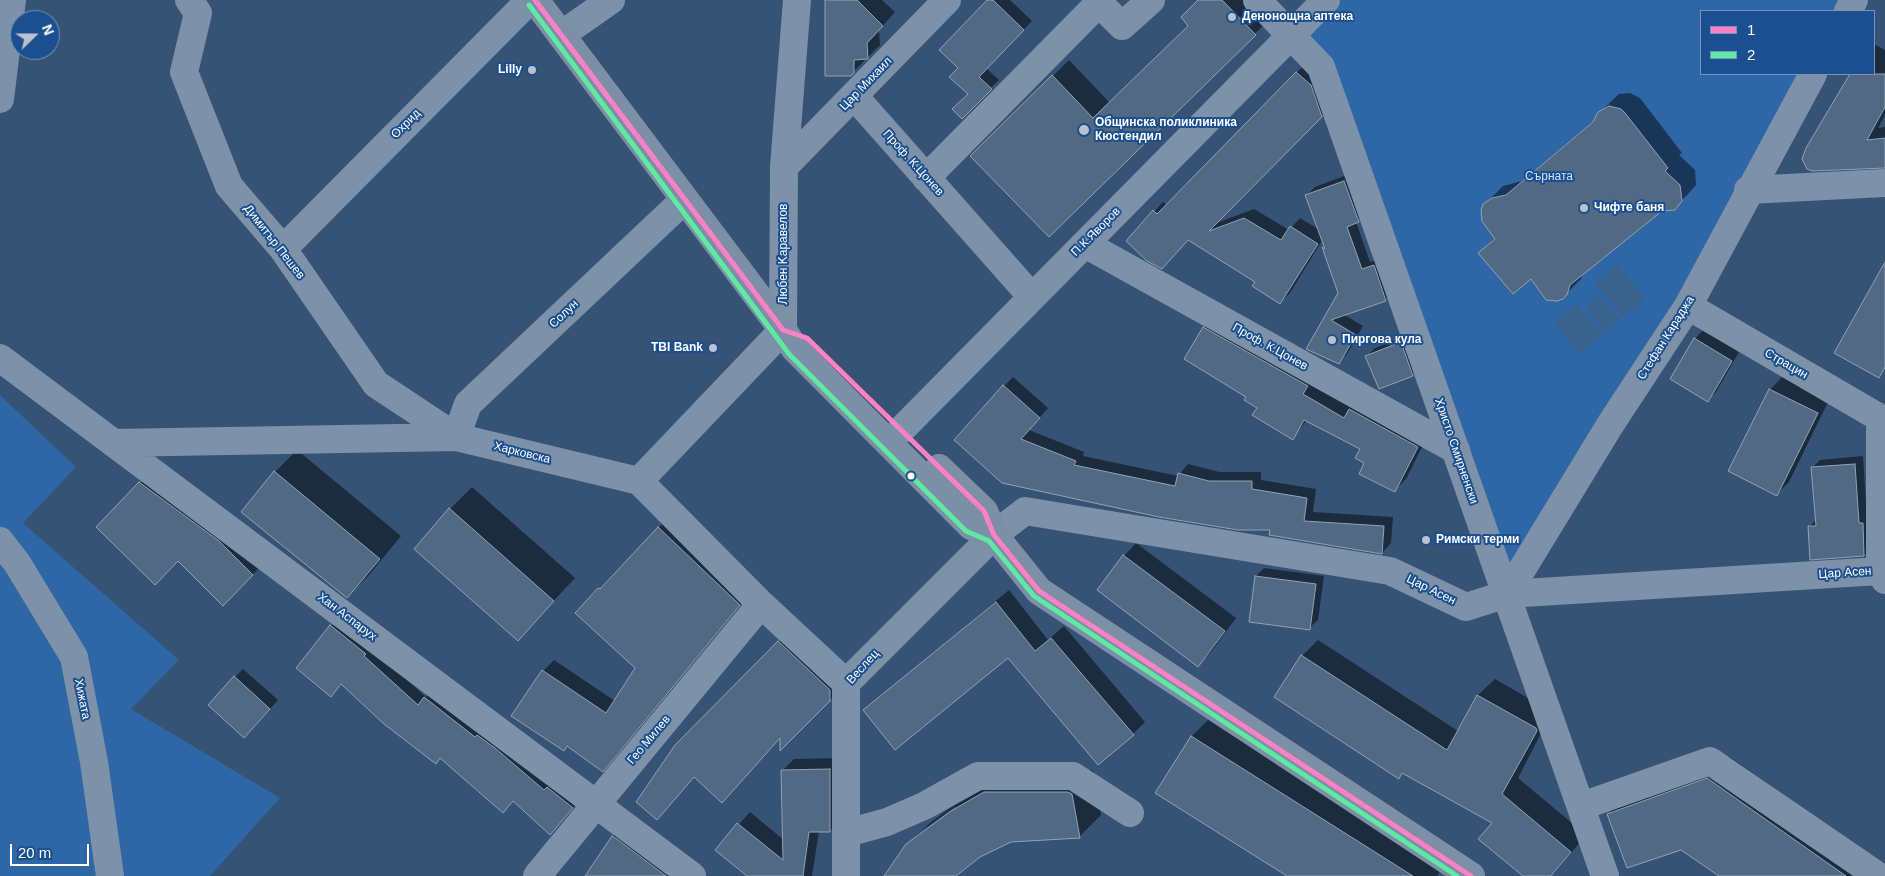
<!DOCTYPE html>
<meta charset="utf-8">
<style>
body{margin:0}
#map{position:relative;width:1885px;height:876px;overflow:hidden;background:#365274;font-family:Helvetica,sans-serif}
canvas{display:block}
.legend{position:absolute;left:1700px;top:10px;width:175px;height:65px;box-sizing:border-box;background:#1b4f8f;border:1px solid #7695bc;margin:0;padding:6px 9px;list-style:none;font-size:15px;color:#fff}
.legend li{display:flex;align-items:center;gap:10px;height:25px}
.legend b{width:25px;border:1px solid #7695bc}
.north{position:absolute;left:10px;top:10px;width:50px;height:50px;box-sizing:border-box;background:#1b4f8f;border:1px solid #7695bc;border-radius:50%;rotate:68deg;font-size:14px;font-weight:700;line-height:20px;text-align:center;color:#fff}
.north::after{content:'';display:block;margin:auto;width:18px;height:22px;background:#b9c2ce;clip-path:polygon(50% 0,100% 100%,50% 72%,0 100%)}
.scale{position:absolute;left:10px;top:844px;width:79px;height:22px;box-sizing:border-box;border:2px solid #fff;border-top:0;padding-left:6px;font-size:15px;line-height:18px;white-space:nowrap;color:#fff;-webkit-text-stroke:4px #1b4f8f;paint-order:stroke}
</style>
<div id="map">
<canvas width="1885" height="876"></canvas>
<ul class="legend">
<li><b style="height:6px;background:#ff80c5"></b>1</li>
<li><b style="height:6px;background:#60e9a3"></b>2</li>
</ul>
<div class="north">N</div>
<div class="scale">20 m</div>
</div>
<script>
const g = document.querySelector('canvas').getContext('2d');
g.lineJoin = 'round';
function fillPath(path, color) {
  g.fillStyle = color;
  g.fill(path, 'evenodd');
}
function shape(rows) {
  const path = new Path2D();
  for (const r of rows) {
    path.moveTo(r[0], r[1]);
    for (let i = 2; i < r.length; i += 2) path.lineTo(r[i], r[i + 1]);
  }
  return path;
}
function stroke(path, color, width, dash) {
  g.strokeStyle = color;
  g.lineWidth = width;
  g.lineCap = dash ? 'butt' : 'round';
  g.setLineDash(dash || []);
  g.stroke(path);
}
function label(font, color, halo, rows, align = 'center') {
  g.font = font + ' Helvetica,sans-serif';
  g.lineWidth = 4;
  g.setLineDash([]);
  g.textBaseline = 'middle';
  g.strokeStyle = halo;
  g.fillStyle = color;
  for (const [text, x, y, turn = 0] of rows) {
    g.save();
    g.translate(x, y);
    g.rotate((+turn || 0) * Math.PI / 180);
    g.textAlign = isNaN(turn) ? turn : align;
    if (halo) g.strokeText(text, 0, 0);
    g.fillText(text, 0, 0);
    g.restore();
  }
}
const green = shape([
 [1326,0,1854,0,1847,11,1701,11,1701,74,1811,74,1507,594,1321,67,1291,35],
 [0,395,76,467,23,523,179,660,131,709,280,798,210,876,0,876]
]);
const water = shape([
 [1617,265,1645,298,1623,317,1595,284],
 [1599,295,1620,319,1605,331,1585,308],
 [1576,304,1603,334,1580,354,1554,324]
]);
const shadow = shape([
 [826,0,882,0,895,12,879,30,880,45,850,75],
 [988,0,1010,0,1032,21,986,68,999,80,962,117,969,94,960,68],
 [1200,0,1254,0,1271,18,1049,235,972,156,1069,60,1110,103,1190,26],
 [1874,44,1885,50,1885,115,1878,128,1885,127,1885,167,1807,149,1851,74,1874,74],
 [1306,63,1331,106,1214,224,1254,209,1289,230,1300,218,1320,230,1307,195,1315,187,1352,173,1367,213,1356,222,1370,262,1382,258,1393,291,1385,300,1343,314,1363,326,1347,354,1338,363,1307,348,1339,293,1323,239,1290,293,1280,302,1257,281,1188,239,1127,241,1163,202,1167,205],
 [1630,93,1640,98,1682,153,1679,155,1695,170,1696,185,1689,193,1674,208,1662,210,1583,273,1581,279,1566,294,1480,253,1495,238,1488,201,1503,186,1522,181,1596,119,1599,113,1619,94],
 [1215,317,1428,435,1406,479,1394,491,1366,462,1362,448,1307,420,1292,438,1247,396,1204,328],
 [1703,330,1739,352,1716,392,1708,400,1695,339],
 [1409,335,1421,367,1412,375,1366,357,1375,348],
 [1013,377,1048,408,1029,430,1084,452,1083,456,1178,476,1188,464,1219,472,1261,472,1261,480,1316,489,1313,512,1393,517,1391,543,1382,553,1271,529,1003,482,1004,386],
 [1782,377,1829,400,1789,482,1777,494,1770,390],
 [297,450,401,536,369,575,347,597,242,512,275,472],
 [1863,456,1867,519,1872,547,1864,555,1809,527,1816,520,1812,468,1820,460],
 [152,471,264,563,223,604,178,560,97,527],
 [472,487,575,578,518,639,450,509],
 [669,517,750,593,614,759,568,745,564,750,543,671,554,660,615,701,637,668,577,613],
 [1136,543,1236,618,1211,652,1198,665,1124,556],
 [1264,568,1324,576,1318,620,1309,628,1256,576],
 [1009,590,1048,640,1064,626,1145,722,1133,734,1008,656,865,710],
 [339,618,426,697,434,690,580,799,558,825,550,834,513,800,441,757,435,763,342,684,331,695,331,626],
 [789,632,840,690,782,748,781,736,695,776,657,819,676,746],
 [1318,640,1458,731,1478,695,1495,679,1552,712,1518,778,1586,835,1555,872,1551,876,1524,876,1493,823,1403,773,1399,777,1302,656],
 [243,669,278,700,253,728,235,677],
 [1208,720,1442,868,1437,876,1289,876,1157,792,1192,736],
 [1730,757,1881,863,1868,876,1721,876,1681,849,1608,814,1630,792],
 [841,758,841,819,830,831,819,831,812,876,749,876,716,850,750,812,784,840,782,771,794,759],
 [1007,770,1091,770,1094,772,1101,815,1079,837,1011,841,979,856,955,876,888,876,907,845,930,823,974,790],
 [955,807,957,809,919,836,919,833],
 [626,824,695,876,586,876,613,837]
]);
const building = shape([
 [825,0,857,0,883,26,867,43,868,59,854,60,854,73,851,76,825,76,825,0],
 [987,0,993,0,1024,30,979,77,992,89,962,119,952,109,968,94,949,77,958,68,939,50,987,0],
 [1198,0,1222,0,1256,35,1049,237,970,156,1052,75,1093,118,1188,26,1181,17,1198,0],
 [1296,72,1311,85,1322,117,1209,231,1244,218,1281,240,1290,226,1318,244,1280,304,1252,286,1255,282,1188,240,1162,269,1147,261,1126,241,1153,210,1157,214,1296,72],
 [1850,74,1885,74,1885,107,1867,140,1885,138,1885,168,1812,171,1807,169,1802,159,1806,148,1850,74],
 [1609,106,1621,109,1625,113,1668,168,1665,171,1680,185,1682,201,1675,210,1662,211,1570,285,1567,295,1563,299,1557,301,1546,300,1531,279,1513,294,1478,253,1495,239,1482,221,1481,210,1483,204,1492,198,1506,195,1593,122,1598,112,1609,106],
 [1344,181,1359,222,1347,227,1362,269,1374,265,1386,301,1331,320,1356,335,1339,364,1306,349,1338,293,1322,247,1325,249,1305,195,1344,181],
 [1885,262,1885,367,1879,378,1834,353,1885,262],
 [1203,327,1308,386,1303,394,1344,418,1349,409,1418,447,1395,492,1359,474,1364,463,1355,458,1360,449,1304,420,1293,440,1252,415,1257,408,1244,400,1246,397,1184,359,1203,327],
 [1694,338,1732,361,1708,402,1670,379,1694,338],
 [1401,342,1413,376,1379,389,1365,356,1401,342],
 [1003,385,1040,418,1021,439,1076,461,1074,465,1175,486,1178,473,1209,481,1252,481,1252,489,1307,498,1304,521,1384,526,1382,554,1269,535,1270,530,1238,530,1159,517,1002,483,954,440,1003,385],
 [1769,389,1818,413,1777,496,1728,471,1769,389],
 [1855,464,1859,523,1863,523,1864,556,1810,560,1808,526,1816,526,1811,467,1855,464],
 [274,471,380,559,347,598,241,512,274,471],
 [139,482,219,541,253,575,223,606,178,561,155,585,96,527,139,482],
 [449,508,554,601,518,641,414,549,449,508],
 [658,527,740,605,603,772,567,746,564,751,511,716,542,670,606,713,635,668,575,613,598,588,600,589,658,527],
 [1123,555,1225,631,1198,667,1097,590,1123,555],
 [1255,576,1316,584,1310,630,1249,622,1255,576],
 [996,602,1035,651,1051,638,1134,735,1098,765,1008,658,895,750,863,710,996,602],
 [330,625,366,654,364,656,418,705,424,697,475,737,477,735,495,748,544,790,547,787,573,808,550,835,513,801,503,813,440,758,436,764,384,724,341,684,331,697,296,668,330,625],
 [778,641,830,690,830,701,780,751,780,738,722,803,694,777,657,820,636,802,675,745,778,641],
 [1301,655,1447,750,1477,695,1536,728,1537,731,1502,794,1571,852,1551,876,1523,876,1478,839,1492,823,1402,773,1399,779,1274,697,1301,655],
 [234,676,270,709,244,738,208,705,234,676],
 [1191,736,1413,876,1287,876,1155,793,1191,736],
 [830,769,830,832,809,832,803,876,747,876,715,850,737,823,783,860,781,770,830,769],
 [1707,778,1846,876,1719,876,1681,850,1627,868,1607,814,1707,778],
 [984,792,1068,792,1072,794,1080,838,1011,842,980,857,956,876,884,876,906,844,951,811,984,792],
 [612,836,617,839,666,876,585,876,612,836]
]);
const minor = shape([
 [189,0,198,13,184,72,229,186,283,249,376,384,456,437,468,404,684,200],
 [1257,0,1321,67,1605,876],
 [1848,11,1854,0],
 [561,35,611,0],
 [854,96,1032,297],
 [0,99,12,0],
 [784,167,947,0],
 [926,178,1099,3,1122,26,1151,0],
 [1748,190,1885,183],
 [1085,244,1456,450],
 [283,249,530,0],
 [1688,306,1885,421],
 [0,358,692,876],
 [1880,419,1880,571,1885,580],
 [901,430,1326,0],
 [114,443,456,437,639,481,761,604,846,683],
 [639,481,783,330,784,167,797,0],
 [0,541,17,563,74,657,94,762,110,876],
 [1507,594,1610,425,1688,306,1813,74],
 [1582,806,1710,761,1878,876],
 [847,833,887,822,924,806,978,776,1073,776,1130,813],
 [537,876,761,604],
 [846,876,846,683,994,535,1025,511,1390,571,1466,607,1507,594,1880,571]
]);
const major = shape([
 [535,0,783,330,795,349,971,526,994,535,1039,591,1471,876],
 [939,468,984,511,994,535]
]);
const bus1 = shape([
 [535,0,783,330,807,338,984,511,994,535,1039,591,1471,876]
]);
const bus2 = shape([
 [529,5,789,354,966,531,989,541,1034,596,1457,876]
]);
const markers = [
 [1232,17,5,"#b9c2ce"],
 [532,70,5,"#b9c2ce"],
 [1084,130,6,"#b9c2ce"],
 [1584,208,5,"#b9c2ce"],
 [1332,340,5,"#b9c2ce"],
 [713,348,5,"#b9c2ce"],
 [911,476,4.5,"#fff"],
 [1426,540,5,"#b9c2ce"]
];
const poiNames = [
 ["Денонощна аптека",1242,17],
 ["Lilly",522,70,"right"],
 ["Общинска поликлиника",1095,123],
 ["Кюстендил",1095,137],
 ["Чифте баня",1594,208],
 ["Пиргова кула",1342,340],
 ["TBI Bank",703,348,"right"],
 ["Римски терми",1436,540]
];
const streetNames = [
 ["Цар Михаил",866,84,-46],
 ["Охрид",406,124,-45],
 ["Проф. К.Цонев",913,163,48],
 ["П.К.Яворов",1096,232,-45],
 ["Димитър Пешев",274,242,52],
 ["Любен Kаравелов",784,254,-90],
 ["Солун",564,314,-44],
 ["Стефан Караджа",1666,338,-58],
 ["Проф. К.Цонев",1270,347,29],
 ["Страцин",1786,364,30],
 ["Христо Смирненски",1456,451,71],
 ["Харковска",522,453,14],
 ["Цар Асен",1845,573,-4],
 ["Цар Асен",1431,590,26],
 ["Хан Аспарух",347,617,37],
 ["Веслец",863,667,-48],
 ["Хижата",82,699,79],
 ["Гео Милев",649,740,-50]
];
const parkNames = [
 ["Сърната",1549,177]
];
fillPath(green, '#2f66a5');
fillPath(water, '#3b618d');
fillPath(shadow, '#0007');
fillPath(building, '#526984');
stroke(building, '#92a2b6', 1);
stroke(minor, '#7d92a8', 28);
stroke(major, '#7d8ea7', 28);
stroke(bus1, '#ff80c5', 5);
stroke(bus2, '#60e9a3', 5);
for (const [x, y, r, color] of markers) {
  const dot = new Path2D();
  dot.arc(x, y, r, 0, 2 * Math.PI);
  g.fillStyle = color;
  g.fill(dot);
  stroke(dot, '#1b4f8f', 2);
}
label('bold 12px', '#fff', '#1b4f8f', poiNames, 'left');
label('12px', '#fff', '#1b4f8f', streetNames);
label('12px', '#cfe3fa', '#1b4f8f', parkNames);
</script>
